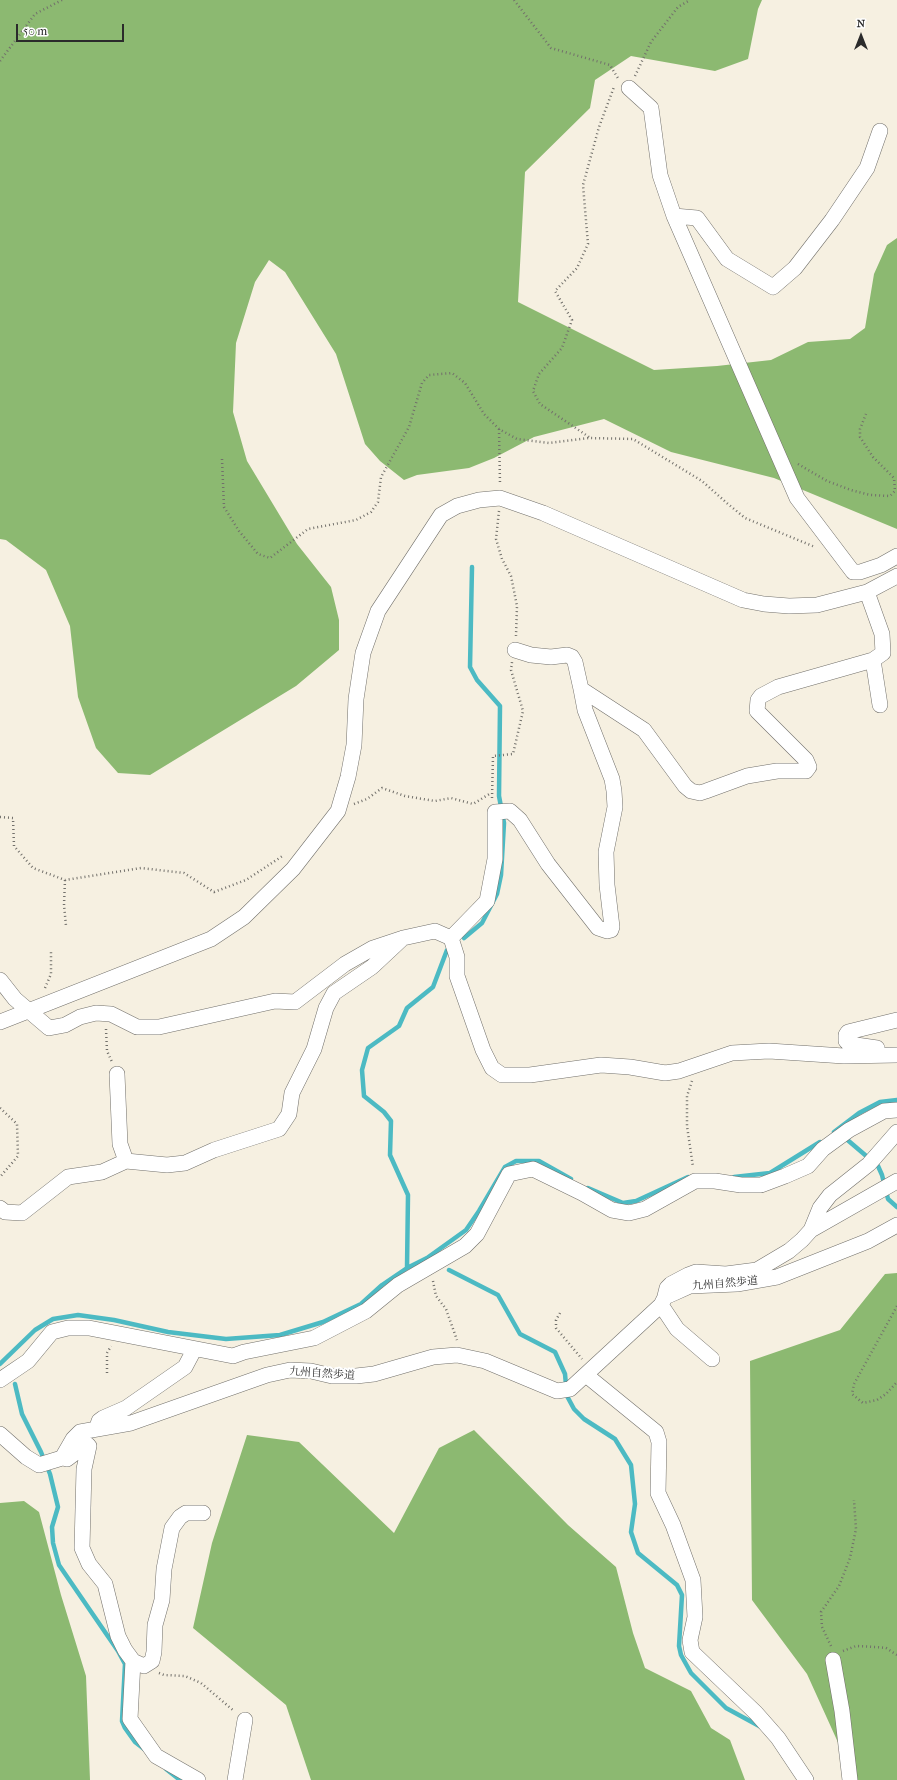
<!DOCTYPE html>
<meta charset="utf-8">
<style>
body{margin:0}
#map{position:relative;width:897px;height:1780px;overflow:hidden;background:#f6f0e1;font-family:"IM FELL French Canon",serif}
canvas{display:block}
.north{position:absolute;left:841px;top:16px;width:40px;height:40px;-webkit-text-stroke:3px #fff;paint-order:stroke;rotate:0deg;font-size:11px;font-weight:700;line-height:16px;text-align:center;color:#2b2b2b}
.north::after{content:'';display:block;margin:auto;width:14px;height:18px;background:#2b2b2b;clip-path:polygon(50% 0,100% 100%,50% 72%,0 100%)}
.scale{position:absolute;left:16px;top:24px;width:108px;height:18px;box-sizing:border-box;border:2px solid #2b2b2b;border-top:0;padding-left:5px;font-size:12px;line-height:14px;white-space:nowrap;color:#2b2b2b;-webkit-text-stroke:3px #fff;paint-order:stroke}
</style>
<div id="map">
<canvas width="897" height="1780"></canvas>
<div class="north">N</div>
<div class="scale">50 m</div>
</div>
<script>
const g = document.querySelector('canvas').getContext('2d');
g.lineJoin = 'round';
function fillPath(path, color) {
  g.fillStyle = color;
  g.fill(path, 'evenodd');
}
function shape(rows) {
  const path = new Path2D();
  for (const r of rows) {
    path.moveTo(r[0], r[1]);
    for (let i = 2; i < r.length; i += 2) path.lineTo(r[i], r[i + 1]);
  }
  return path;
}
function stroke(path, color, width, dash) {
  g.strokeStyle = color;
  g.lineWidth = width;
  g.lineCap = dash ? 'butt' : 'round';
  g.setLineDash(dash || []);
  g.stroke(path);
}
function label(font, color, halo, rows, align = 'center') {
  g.font = font + ' "IM FELL French Canon","Noto Serif JP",serif';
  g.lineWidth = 4;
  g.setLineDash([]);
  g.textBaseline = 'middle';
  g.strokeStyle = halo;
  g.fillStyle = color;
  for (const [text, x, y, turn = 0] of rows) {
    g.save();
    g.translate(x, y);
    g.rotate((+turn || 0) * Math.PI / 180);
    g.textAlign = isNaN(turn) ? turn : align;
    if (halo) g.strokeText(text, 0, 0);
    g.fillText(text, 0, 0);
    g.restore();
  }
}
const forest = shape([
 [0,0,762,0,758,9,748,59,715,71,631,56,595,80,590,108,525,172,518,302,654,370,717,366,771,360,808,342,850,339,865,328,874,274,887,245,897,238,897,529,774,478,671,452,604,419,534,437,494,458,469,468,417,475,404,480,380,461,365,444,336,354,285,272,269,260,255,282,236,343,233,412,247,461,297,544,331,587,339,620,339,650,296,686,150,775,118,773,96,748,78,697,70,626,46,570,6,540,0,539],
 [897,1273,897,1780,855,1780,807,1674,752,1600,750,1361,840,1330,885,1274],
 [474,1430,568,1525,616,1567,633,1633,645,1668,691,1691,711,1728,730,1740,745,1780,311,1780,286,1705,193,1628,212,1543,247,1435,299,1442,394,1533,439,1448],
 [24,1501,39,1512,61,1595,86,1676,90,1780,0,1780,0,1503]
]);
const stream = shape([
 [464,938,482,923,497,894,501,875,504,823,499,796,500,706,477,680,470,667,472,567],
 [834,1132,859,1113,880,1102,897,1100],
 [844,1137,878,1166,882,1175,888,1199,897,1207],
 [734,1177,770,1173,820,1142],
 [588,1188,623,1203,636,1201,688,1177],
 [407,1268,408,1195,390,1155,391,1121,384,1112,364,1096,362,1070,368,1048,399,1026,407,1008,433,987,447,950],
 [449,1270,498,1295,520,1334,555,1352,565,1374,567,1396,574,1409,584,1419,615,1439,631,1465,635,1504,631,1532,638,1553,677,1585,682,1595,679,1646,681,1655,691,1673,726,1708,761,1727],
 [0,1364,35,1330,53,1319,78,1315,114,1320,168,1332,226,1339,280,1335,323,1322,361,1304,382,1285,407,1268,427,1258,466,1230,479,1211,505,1167,516,1161,539,1161,571,1179],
 [15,1384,22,1414,41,1452,50,1474,58,1507,52,1527,53,1543,59,1565,118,1651,125,1664,122,1721,125,1728,135,1742,144,1749],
 [166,1769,180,1780]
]);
const path = shape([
 [514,0,551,48,610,65,619,80],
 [0,61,35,14,62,0],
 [635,76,651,42,678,7,690,0],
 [499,429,500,484],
 [589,437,540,404,533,391,539,374,562,348,572,320,555,291,577,268,588,244,583,185,599,127,614,87],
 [222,459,224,507,239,531,258,554,270,558,308,529,356,520,371,512,378,502,381,477,409,427,422,383,429,375,452,373,465,383,484,414,499,429,517,439,549,443,589,438,633,439,702,481,728,504,745,518,815,547],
 [798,464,827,481,851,490,870,495,890,496,895,491,894,478,873,457,860,437,860,429,866,414],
 [499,511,496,539,502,559,511,576,517,606,516,636],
 [492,798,493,756,513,754,523,711,511,670,512,662],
 [354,804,367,799,382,788,405,796,435,801,451,798,473,804,491,793],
 [0,817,13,818,14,846,33,868,65,880,141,868,184,873,214,892,246,880,284,855],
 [65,880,64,905,66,926],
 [45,988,51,974,51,952],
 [106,1029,107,1051,112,1062],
 [692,1081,687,1096,687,1126,693,1167],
 [0,1108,17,1124,18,1156,0,1177],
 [433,1281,436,1296,446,1309,457,1340],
 [897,1306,854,1384,852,1394,863,1403,877,1400,886,1394,897,1382],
 [560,1313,556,1320,556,1328,582,1359],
 [107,1373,107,1353,111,1346],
 [831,1646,822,1627,821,1612,839,1586,850,1558,856,1529,854,1500],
 [843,1651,856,1646,876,1647,886,1648,897,1655],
 [159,1673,164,1675,185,1676,201,1683,234,1711]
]);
const minor = shape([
 [629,88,651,108,660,175,674,216,797,498,853,572,860,572,881,565,897,556],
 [674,216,697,218,727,259,773,287,795,268,832,220,867,168,880,131],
 [867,592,882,634,883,653,873,660,778,687,761,696,758,700,757,711,806,760,809,767,806,771,777,771,747,776,706,791,700,793,691,791,685,786,644,730,581,689,585,710,612,779,614,791,615,807,606,852,607,885,612,927,611,930,607,931,598,928,548,864,520,820,510,811,495,812,495,859,487,901,451,938,457,957,457,976,483,1050,492,1068,502,1075,530,1075,601,1065,630,1067,665,1073,679,1071,732,1053,769,1051,844,1056,897,1055],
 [515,650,531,655,551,657,567,655,572,657,575,662,581,689],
 [873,660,880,705],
 [0,980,15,999,49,1028,65,1025,80,1017,96,1013,111,1014,137,1027,159,1027,275,1001,295,1002,345,964,373,948,403,938,435,931,451,938],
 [0,1022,211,939,244,917,293,869,338,811,348,777,354,745,356,699,363,653,378,611,441,515,457,506,479,500,500,498,543,513,743,600,764,604,789,606,817,605,867,592,897,576],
 [877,1048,849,1044,846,1041,846,1035,848,1032,897,1020],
 [117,1074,120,1144,126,1161],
 [0,1208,5,1212,22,1213,68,1177,102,1172,126,1161,167,1165,185,1163,214,1150,279,1129,289,1114,292,1093,314,1049,326,1008,334,993,372,967,403,938],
 [811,1230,897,1181],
 [665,1296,667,1288,671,1284,688,1275,696,1272,726,1274,757,1270,789,1251,802,1240,811,1230,820,1208,830,1195,869,1164,897,1132],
 [661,1305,677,1329,712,1359],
 [586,1375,656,1432,659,1442,658,1493,673,1525,693,1580,695,1617,690,1640,692,1652,756,1713,778,1738,806,1780],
 [0,1380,28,1361,52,1332,68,1328,89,1328,233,1356,244,1352,314,1338,366,1311,398,1285,465,1246,477,1234,509,1174,533,1169,582,1193,612,1210,629,1213,645,1209,695,1181,715,1181,741,1185,761,1185,785,1176,808,1166,823,1149,849,1130,884,1111,897,1110],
 [97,1427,99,1421,103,1418,126,1408,185,1367,194,1350],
 [0,1434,26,1457,39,1465,62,1458,73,1439,80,1432,131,1423,267,1375,290,1370,311,1371,332,1376,356,1376,374,1374,433,1357,457,1355,485,1361,557,1391,570,1389,661,1305,665,1297,672,1294,690,1286,737,1284,777,1277,868,1241,897,1225],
 [63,1458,67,1459,87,1444,89,1446,84,1469,82,1548,89,1564,105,1584,118,1636,125,1650,133,1661,130,1719,156,1756,198,1780],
 [833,1660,842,1711,850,1780],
 [133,1661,144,1666,152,1661,154,1652,155,1625,162,1600,164,1569,172,1528,180,1517,186,1513,203,1513],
 [235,1780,245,1720]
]);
const streetNames = [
 ["九州自然歩道",725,1284,-5],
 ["九州自然歩道",322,1374,4]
];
fillPath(forest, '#8cb971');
stroke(stream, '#4cbac3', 4.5);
stroke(minor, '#72706b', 16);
stroke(path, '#72706b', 2.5, [1, 3]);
stroke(minor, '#fff', 15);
label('11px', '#2b2b2b', '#fff', streetNames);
</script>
